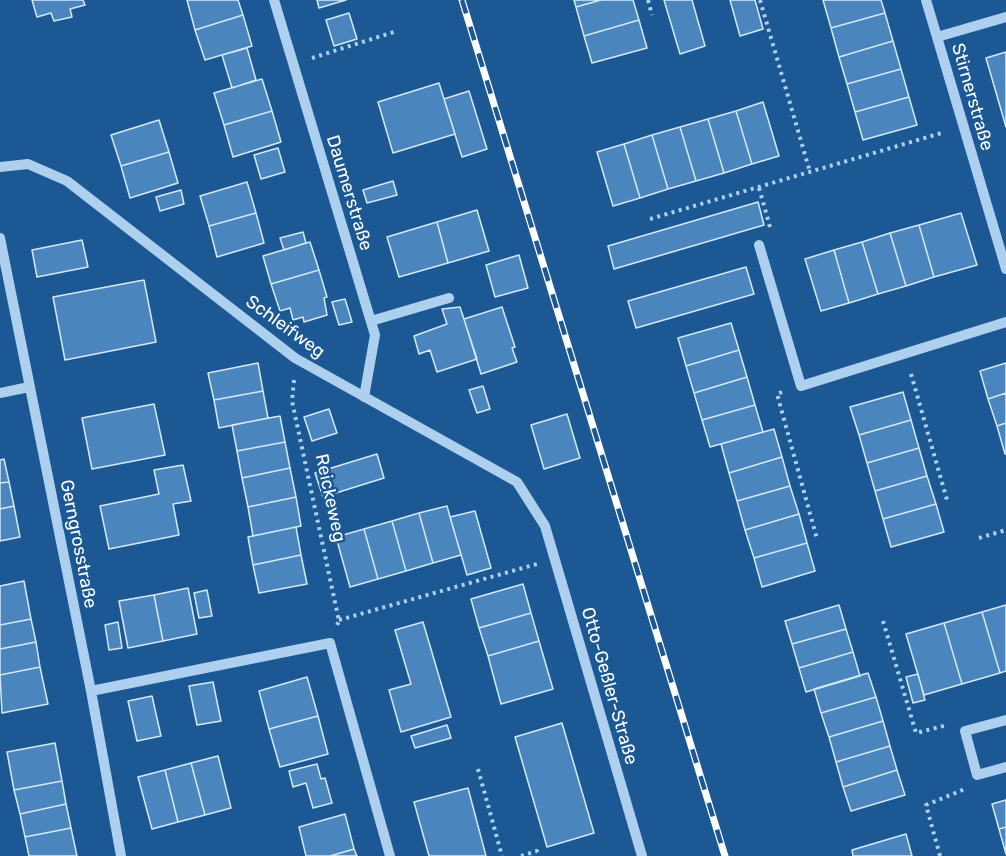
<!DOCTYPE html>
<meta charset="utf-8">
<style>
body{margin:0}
canvas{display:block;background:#1c5994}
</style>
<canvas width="1006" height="856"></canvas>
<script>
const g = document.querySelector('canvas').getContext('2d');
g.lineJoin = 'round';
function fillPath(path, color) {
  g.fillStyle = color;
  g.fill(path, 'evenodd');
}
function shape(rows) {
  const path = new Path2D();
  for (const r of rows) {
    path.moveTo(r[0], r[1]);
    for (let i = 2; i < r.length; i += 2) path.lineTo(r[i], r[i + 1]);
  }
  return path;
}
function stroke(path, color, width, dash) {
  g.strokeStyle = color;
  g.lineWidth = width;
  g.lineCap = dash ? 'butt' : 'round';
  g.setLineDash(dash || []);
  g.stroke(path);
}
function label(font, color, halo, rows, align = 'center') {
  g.font = font + ' Rubik,sans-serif';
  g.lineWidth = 5;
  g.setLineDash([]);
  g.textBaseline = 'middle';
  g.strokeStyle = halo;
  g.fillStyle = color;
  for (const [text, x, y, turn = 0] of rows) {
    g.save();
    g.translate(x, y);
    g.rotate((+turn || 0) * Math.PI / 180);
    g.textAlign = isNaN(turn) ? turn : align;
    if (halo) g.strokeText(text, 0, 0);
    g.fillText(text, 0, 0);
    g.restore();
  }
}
const building = shape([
 [32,0,83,0,85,5,70,9,72,17,54,21,51,13,37,17,32,0],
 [187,0,238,0,243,15,195,30,187,0],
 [317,0,346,0,319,8,317,0],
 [574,0,601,0,576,7,574,0],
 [601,0,633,0,639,20,584,36,576,7,601,0],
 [664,0,692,0,705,46,680,54,664,0],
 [730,0,755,0,763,29,740,36,730,0],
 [823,0,881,0,885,13,831,28,823,0],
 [349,13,357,39,334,46,326,20,349,13],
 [885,13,893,41,839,57,831,28,885,13],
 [243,15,252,46,205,60,195,30,243,15],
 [639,20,647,48,592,63,584,36,639,20],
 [893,41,901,69,847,84,839,57,893,41],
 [247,48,256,80,232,88,222,55,247,48],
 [1006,52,1006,127,986,58,1006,52],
 [901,69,909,97,855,112,847,84,901,69],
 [262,79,272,111,224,125,214,93,262,79],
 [439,83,455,134,393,153,378,102,439,83],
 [469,91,487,149,462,157,444,99,469,91],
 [909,97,917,125,863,140,855,112,909,97],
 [763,102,779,156,752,164,736,111,763,102],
 [272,111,281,142,233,157,224,125,272,111],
 [736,111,752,164,724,173,708,119,736,111],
 [708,119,724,173,696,181,680,127,708,119],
 [159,120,169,152,121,166,111,135,159,120],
 [680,127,696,181,668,189,652,135,680,127],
 [652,135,668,189,640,198,624,144,652,135],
 [624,144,640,198,613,206,597,152,624,144],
 [278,148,285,172,261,179,254,155,278,148],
 [169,152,178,183,130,198,121,166,169,152],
 [393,181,397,195,367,203,363,190,393,181],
 [247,182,256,213,209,226,200,196,247,182],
 [181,190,184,204,160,211,156,197,181,190],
 [758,202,764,225,614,269,608,246,758,202],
 [477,210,489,251,448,263,437,222,477,210],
 [256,213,264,243,217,257,209,226,256,213],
 [961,213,977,265,934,277,919,225,961,213],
 [437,222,448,263,399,277,387,237,437,222],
 [919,225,934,277,906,286,890,233,919,225],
 [303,232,306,243,284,250,280,238,303,232],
 [890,233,906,286,878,294,862,242,890,233],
 [82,240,88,267,37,277,32,250,82,240],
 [310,242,319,270,271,284,263,256,310,242],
 [862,242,878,294,849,303,834,250,862,242],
 [834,250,849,303,821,311,805,259,834,250],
 [519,255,528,288,495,297,486,265,519,255],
 [746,267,754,294,636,328,628,301,746,267],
 [319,270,327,297,324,298,327,315,304,322,303,317,293,320,290,308,280,311,271,284,319,270],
 [144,280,156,342,65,360,53,297,144,280],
 [345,299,352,322,339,325,332,302,345,299],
 [460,307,477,359,437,372,430,350,419,354,414,336,447,324,442,309,460,307],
 [502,307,515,347,512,348,517,362,481,374,464,319,502,307],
 [731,323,739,350,686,366,678,338,731,323],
 [739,350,747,377,694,393,686,366,739,350],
 [258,363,263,391,214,400,208,373,258,363],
 [1006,363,1006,393,988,399,980,371,1006,363],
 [747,377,755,405,702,420,694,393,747,377],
 [483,386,490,409,477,413,469,390,483,386],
 [263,391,268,418,219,428,214,400,263,391],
 [903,392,911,420,859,435,850,407,903,392],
 [1006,393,1006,423,997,426,988,399,1006,393],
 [154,404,165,455,92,469,82,418,154,404],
 [755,405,763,432,710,447,702,420,755,405],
 [329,409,337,433,312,441,304,417,329,409],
 [567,414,580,458,544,469,531,425,567,414],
 [280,416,285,442,237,451,232,425,280,416],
 [911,420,919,448,867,463,859,435,911,420],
 [1006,423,1006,454,1005,454,997,426,1006,423],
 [774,429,782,457,729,473,721,444,774,429],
 [285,442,290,468,242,478,237,451,285,442],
 [919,448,927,476,875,491,867,463,919,448],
 [377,454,384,478,323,497,315,473,377,454],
 [782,457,790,486,737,501,729,473,782,457],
 [4,459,9,482,0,483,0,460,4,459],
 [183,465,191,501,173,504,179,535,109,549,100,506,159,494,154,470,183,465],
 [290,468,296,497,248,507,242,478,290,468],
 [927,476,936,504,883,519,875,491,927,476],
 [9,482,14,506,0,509,0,483,9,482],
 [790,486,799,514,745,530,737,501,790,486],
 [296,497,301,526,253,536,248,507,296,497],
 [936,504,944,532,891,547,883,519,936,504],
 [14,506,20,537,0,541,0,509,14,506],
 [447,506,461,555,433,563,419,513,447,506],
 [475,511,491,568,467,575,450,517,475,511],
 [419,513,433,563,406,571,392,521,419,513],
 [799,514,807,543,754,558,745,530,799,514],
 [392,521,406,571,378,579,364,529,392,521],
 [296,527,301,555,253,565,248,537,296,527],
 [364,529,378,579,350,587,336,537,364,529],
 [807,543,815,571,762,587,754,558,807,543],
 [301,555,307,584,259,593,253,565,301,555],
 [24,581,31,619,0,625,0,586,24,581],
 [523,584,531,613,479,628,471,599,523,584],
 [188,588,197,634,163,641,154,595,188,588],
 [207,590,212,616,199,618,194,593,207,590],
 [154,595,163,641,128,648,119,601,154,595],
 [839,605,846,629,792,644,785,621,839,605],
 [1006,605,1006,671,1000,673,982,612,1006,605],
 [982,612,1000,673,962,684,944,623,982,612],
 [531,613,539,641,488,656,479,628,531,613],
 [31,619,36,642,0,649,0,625,31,619],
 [118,622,122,648,109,650,105,625,118,622],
 [423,622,451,717,401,732,389,690,411,684,395,630,423,622],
 [944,623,962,684,924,695,906,634,944,623],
 [846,629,853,652,799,668,792,644,846,629],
 [539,641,553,689,501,704,488,656,539,641],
 [36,642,40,667,0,675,0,649,36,642],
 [853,652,860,676,806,692,799,668,853,652],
 [40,667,48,704,2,713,0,675,40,667],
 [868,673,876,697,821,713,814,689,868,673],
 [918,674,925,700,913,703,906,677,918,674],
 [307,677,318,716,269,729,259,691,307,677],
 [213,682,221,721,197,725,189,686,213,682],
 [152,696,161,736,137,741,128,701,152,696],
 [876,697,883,721,829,737,821,713,876,697],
 [318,716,328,754,280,767,269,729,318,716],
 [883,721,890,746,836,762,829,737,883,721],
 [562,723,594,833,547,847,515,737,562,723],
 [447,725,451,738,415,748,411,736,447,725],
 [55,743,62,781,14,790,7,752,55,743],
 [890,746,897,770,843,787,836,762,890,746],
 [218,756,231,808,205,815,191,763,218,756],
 [191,763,205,815,178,822,165,770,191,763],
 [317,764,321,779,325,778,332,803,313,808,306,783,293,787,289,771,317,764],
 [165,770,178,822,152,829,138,777,165,770],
 [897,770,905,795,851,811,843,787,897,770],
 [62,781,66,804,20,814,14,790,62,781],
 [468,788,486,856,429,856,414,802,468,788],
 [1006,800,1006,827,999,829,992,804,1006,800],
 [66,804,71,828,25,837,20,814,66,804],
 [345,814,354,849,330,856,306,856,299,827,345,814],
 [1006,827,1006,854,999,829,1006,827],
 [71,828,77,856,29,856,25,837,71,828],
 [906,834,912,856,853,856,852,850,906,834],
 [354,849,357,856,330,856,354,849]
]);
const path = shape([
 [648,0,652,15],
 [760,0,810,172],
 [312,58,394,32],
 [759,188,770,227],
 [650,219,945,132],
 [911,374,947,500],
 [294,380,292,401,339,621,337,625],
 [782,392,777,394,817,539],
 [979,538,1006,530],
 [339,620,537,564],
 [883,621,916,733,947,725],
 [478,769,502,856],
 [521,856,537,851,539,856],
 [940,856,926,805,965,789]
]);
const minor = shape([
 [274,0,375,335,364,397],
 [926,0,937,37,1006,17],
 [937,37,1006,269],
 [0,167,28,164,67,181,295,358,517,482,545,526,642,856],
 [0,238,91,691,121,856],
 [759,245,801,386,1006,322],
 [371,321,449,298],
 [0,393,29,387],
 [91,691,330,643,390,856],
 [1006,720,965,731,977,775,1006,767]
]);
const rail = shape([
 [462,0,725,856]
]);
const streetNames = [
 ["Stirnerstraße",972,97,74],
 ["Daumerstraße",349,193,73],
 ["Schleifweg",285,327,36],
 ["Reickeweg",330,498,78],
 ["Gerngrosstraße",78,544,79],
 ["Otto-Geßler-Straße",609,686,74]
];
fillPath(building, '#4a85bd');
stroke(building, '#d5e9fb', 1.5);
stroke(path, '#aed0ef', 4, [3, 4.5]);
stroke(minor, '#aed0ef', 10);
stroke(rail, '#fff', 7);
stroke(rail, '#1c5994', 4.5, [14]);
label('18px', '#fff', '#1c5994', streetNames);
</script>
